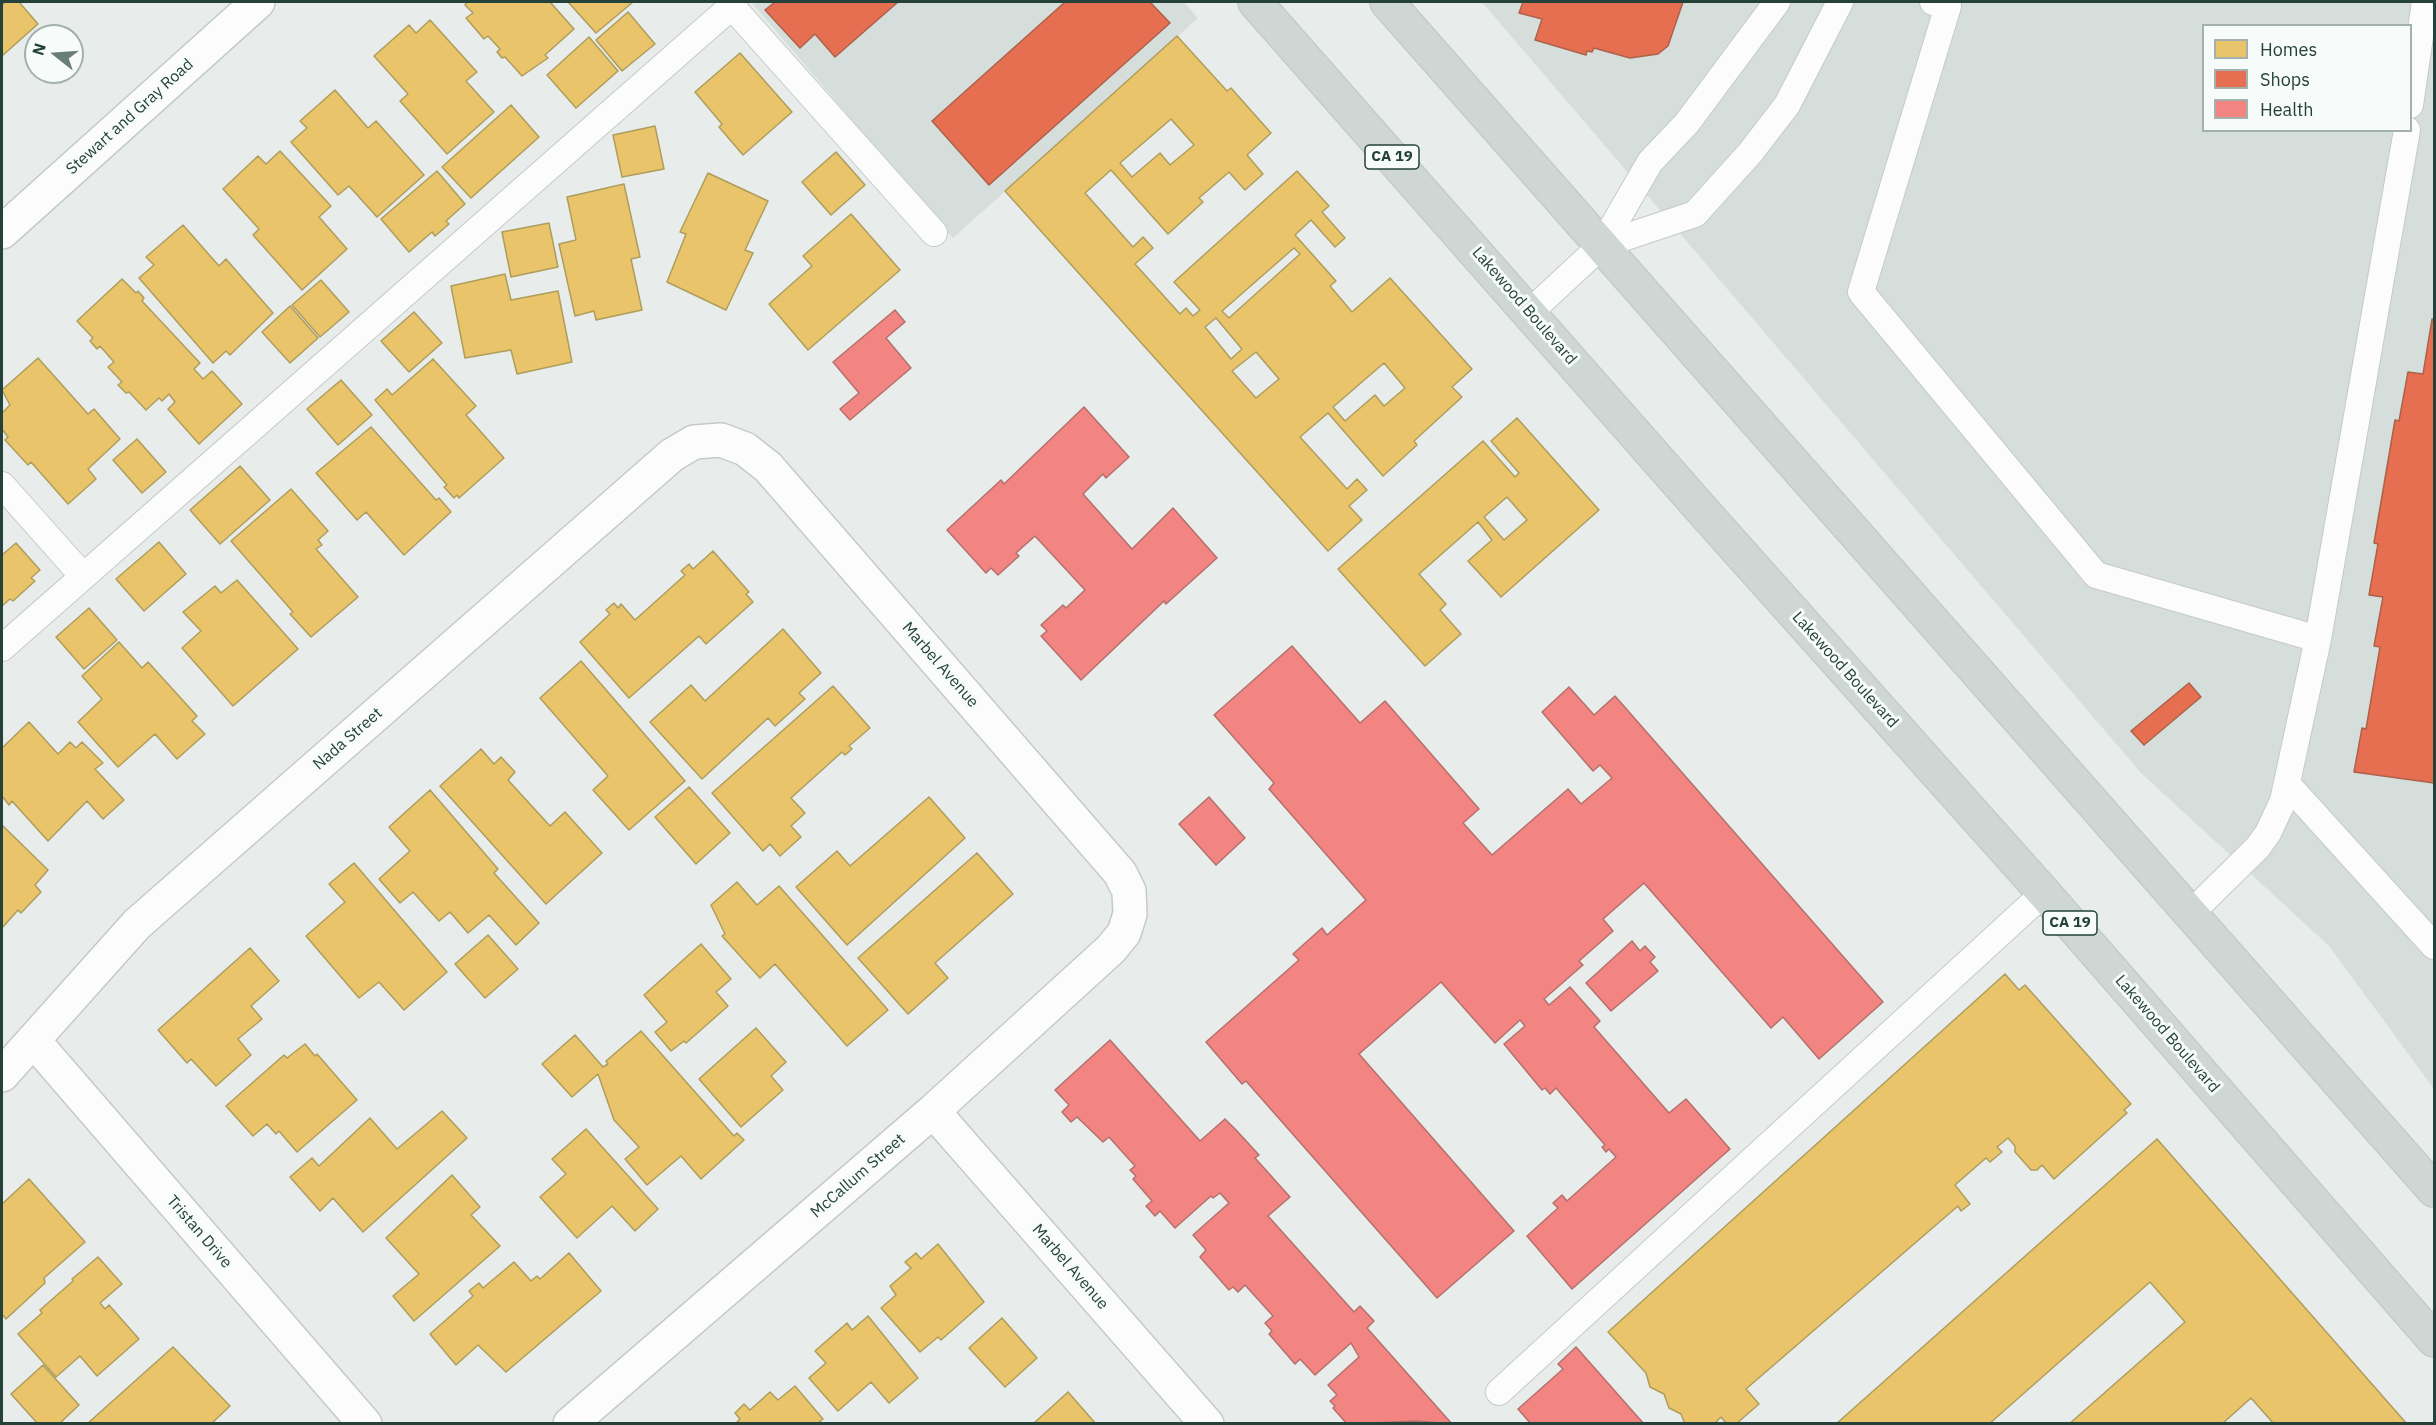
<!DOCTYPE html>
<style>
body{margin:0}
#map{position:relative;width:2436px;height:1425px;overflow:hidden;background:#e8edeb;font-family:"IBM Plex Sans",sans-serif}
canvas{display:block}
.frame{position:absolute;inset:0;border:3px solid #24423a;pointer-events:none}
.legend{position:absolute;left:2202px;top:24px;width:210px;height:108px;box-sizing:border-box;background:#f7fbf9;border:2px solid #a3b1ad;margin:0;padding:8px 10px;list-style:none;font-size:18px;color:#24423a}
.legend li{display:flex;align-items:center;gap:12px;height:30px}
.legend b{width:30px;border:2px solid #a3b1ad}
.north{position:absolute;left:24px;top:24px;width:60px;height:60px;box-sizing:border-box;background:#f7fbf9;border:2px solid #a3b1ad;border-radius:50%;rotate:287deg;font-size:16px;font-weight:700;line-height:24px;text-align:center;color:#24423a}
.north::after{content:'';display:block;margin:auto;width:21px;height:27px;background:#697e78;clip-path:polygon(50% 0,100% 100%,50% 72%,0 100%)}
</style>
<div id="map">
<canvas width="2436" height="1425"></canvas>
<div class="frame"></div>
<ul class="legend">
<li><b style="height:16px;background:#e9c46a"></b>Homes</li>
<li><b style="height:16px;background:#e76f51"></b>Shops</li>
<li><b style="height:16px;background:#f28482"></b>Health</li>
</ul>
<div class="north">N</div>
</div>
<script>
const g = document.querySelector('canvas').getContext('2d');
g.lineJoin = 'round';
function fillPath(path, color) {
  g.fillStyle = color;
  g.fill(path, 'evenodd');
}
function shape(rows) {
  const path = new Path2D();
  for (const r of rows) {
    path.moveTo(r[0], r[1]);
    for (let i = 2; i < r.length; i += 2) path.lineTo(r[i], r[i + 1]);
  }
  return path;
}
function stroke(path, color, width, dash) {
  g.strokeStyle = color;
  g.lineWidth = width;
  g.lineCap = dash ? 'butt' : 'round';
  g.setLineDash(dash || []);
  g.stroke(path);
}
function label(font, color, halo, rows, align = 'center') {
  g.font = font + ' "IBM Plex Sans",sans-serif';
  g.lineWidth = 6;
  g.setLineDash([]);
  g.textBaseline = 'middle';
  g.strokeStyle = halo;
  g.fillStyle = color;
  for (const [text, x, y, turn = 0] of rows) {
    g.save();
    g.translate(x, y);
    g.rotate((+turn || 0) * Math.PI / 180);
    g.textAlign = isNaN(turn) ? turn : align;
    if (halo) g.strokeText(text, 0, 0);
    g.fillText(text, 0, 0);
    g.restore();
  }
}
const built = shape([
 [751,2,1184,2,1198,18,953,238],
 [1482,2,2434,2,2434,1089,2329,946,2141,773],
 [2204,26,2410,26,2410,130,2204,130]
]);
const homes = shape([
 [6,2,19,2,38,24,2,56,2,5,6,2],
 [467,2,550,2,574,29,545,55,548,58,522,76,505,57,502,58,497,52,500,49,488,36,484,39,466,18,473,13,465,5,467,2],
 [568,2,633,2,596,33,568,2],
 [628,12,655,44,622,71,596,40,628,12],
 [430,20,477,72,466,81,494,112,447,154,400,101,408,94,374,56,409,25,416,33,430,20],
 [1177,36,1227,91,1231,88,1271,133,1247,155,1263,174,1245,190,1229,172,1199,198,1203,202,1168,234,1111,170,1085,193,1133,247,1143,237,1153,248,1135,264,1180,314,1186,308,1193,316,1200,310,1174,282,1297,171,1329,206,1322,212,1345,238,1335,247,1311,220,1295,235,1336,281,1330,286,1352,312,1390,278,1472,369,1452,387,1462,397,1414,441,1417,445,1383,476,1328,413,1300,437,1347,489,1357,479,1367,490,1349,506,1362,520,1328,551,1005,191,1177,36],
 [1171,119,1194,145,1170,165,1160,153,1132,177,1120,163,1171,119],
 [1294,248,1300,254,1229,318,1222,311,1294,248],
 [1216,318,1242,349,1231,359,1205,327,1216,318],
 [1256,352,1279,379,1256,398,1232,371,1256,352],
 [1384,363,1405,388,1384,406,1375,395,1345,421,1333,407,1384,363],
 [589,37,618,71,576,108,547,75,589,37],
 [740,53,792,112,743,155,719,127,722,124,695,92,740,53],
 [335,90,368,128,376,121,424,175,377,217,349,186,338,195,291,142,307,128,300,121,335,90],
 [511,105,539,137,471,198,442,167,511,105],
 [655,126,664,169,622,177,613,135,655,126],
 [280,151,331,206,319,217,347,249,302,290,253,235,259,229,223,189,258,156,266,164,280,151],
 [836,152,865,185,831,215,802,182,836,152],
 [437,171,465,204,446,221,449,224,435,236,432,232,409,252,381,219,437,171],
 [708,173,768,201,745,250,753,253,726,310,667,282,686,234,680,232,708,173],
 [624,184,640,257,631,259,642,310,596,320,594,311,575,316,559,244,576,240,567,197,624,184],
 [851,214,900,270,808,350,769,304,812,266,803,256,851,214],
 [549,223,558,267,511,277,502,232,549,223],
 [183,225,219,266,226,259,273,313,230,355,226,351,213,363,139,278,154,265,146,257,183,225],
 [505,274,511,300,558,291,572,362,517,374,511,350,465,358,451,286,505,274],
 [122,279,136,293,138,291,144,298,142,301,200,363,194,369,203,379,212,371,242,404,199,444,168,409,175,402,169,394,162,401,159,398,146,410,129,392,126,393,118,385,122,382,108,367,114,362,100,346,97,349,90,341,93,338,77,321,122,279],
 [321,280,349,312,320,337,292,305,321,280],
 [290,306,318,338,290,363,262,332,290,306],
 [414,312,442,343,409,372,381,341,414,312],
 [38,358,88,414,94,409,120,439,88,469,96,479,68,504,31,462,28,465,5,440,8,437,2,429,2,413,10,405,2,390,38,358],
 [433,359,476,406,466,415,504,458,459,498,457,495,454,498,444,487,447,485,375,400,387,389,392,395,433,359],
 [341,380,372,415,338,445,307,409,341,380],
 [1517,418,1599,510,1501,597,1468,561,1492,540,1478,522,1419,574,1446,604,1440,610,1461,634,1425,666,1338,569,1483,441,1515,477,1519,473,1491,441,1517,418],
 [1507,497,1527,520,1504,540,1484,517,1507,497],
 [371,427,436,500,439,498,451,512,404,555,366,512,357,520,316,473,371,427],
 [137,439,166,472,142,493,113,460,137,439],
 [240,466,270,500,220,544,190,510,240,466],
 [291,489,328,531,318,540,322,545,316,549,358,597,311,637,290,614,293,612,231,541,291,489],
 [159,542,186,574,144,611,116,579,159,542],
 [16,543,40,570,31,578,35,581,13,601,10,599,2,606,2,555,16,543],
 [713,551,749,592,746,594,753,602,706,644,699,636,629,698,580,642,610,614,606,610,614,603,618,608,621,604,635,620,685,575,681,571,689,564,693,569,713,551],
 [237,580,298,649,233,706,182,648,201,631,183,612,215,586,221,593,237,580],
 [89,608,117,640,84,669,56,637,89,608],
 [783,629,821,673,799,693,805,699,775,726,768,718,702,779,650,722,691,685,705,701,783,629],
 [119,642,142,668,148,662,197,716,192,721,205,734,177,759,155,734,118,767,78,722,102,699,82,676,119,642],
 [581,661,685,781,629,830,593,790,608,776,540,698,581,661],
 [833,686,870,728,849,746,852,749,845,755,842,752,791,798,805,813,791,826,801,837,780,856,770,844,763,851,712,793,833,686],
 [29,722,58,754,70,742,76,748,82,742,103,763,95,769,124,800,103,819,87,801,48,841,12,801,9,805,2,796,2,748,29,722],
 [481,749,494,764,501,757,515,772,508,780,550,826,565,812,602,853,546,904,440,786,481,749],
 [689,787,730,833,696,864,655,817,689,787],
 [430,790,498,869,494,873,539,923,516,945,489,915,468,933,450,912,439,921,413,892,400,903,379,879,410,851,389,827,430,790],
 [929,797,965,838,847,945,796,887,837,851,850,866,929,797],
 [2,825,48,870,35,885,41,892,21,913,18,910,2,928,2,825],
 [977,853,1013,894,935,963,948,978,908,1014,858,958,977,853],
 [354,863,447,972,404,1010,379,982,359,998,306,936,345,902,329,884,354,863],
 [737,882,757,905,779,886,888,1010,847,1046,775,964,760,978,722,936,725,934,711,905,737,882],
 [488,935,518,969,485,998,455,964,488,935],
 [701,944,731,979,716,992,728,1006,686,1043,684,1041,671,1051,655,1032,667,1022,644,995,701,944],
 [250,948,279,981,251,1006,262,1019,238,1039,251,1055,216,1086,191,1059,187,1063,158,1030,250,948],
 [2005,974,2019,990,2025,985,2131,1104,2124,1110,2127,1113,2054,1179,2042,1165,2037,1170,2031,1170,2015,1152,2015,1146,2008,1138,1997,1147,2002,1152,1990,1162,1986,1158,1955,1185,1970,1204,1961,1211,1958,1206,1746,1389,1759,1404,1736,1424,1727,1424,1721,1417,1714,1424,1685,1424,1681,1414,1669,1408,1664,1394,1650,1387,1646,1373,1608,1332,2005,974],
 [756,1028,786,1062,771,1076,783,1090,741,1127,699,1079,756,1028],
 [641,1031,734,1136,737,1133,744,1140,701,1179,681,1156,647,1185,625,1159,639,1147,614,1120,598,1074,572,1097,542,1064,575,1035,603,1067,608,1064,606,1061,641,1031],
 [305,1044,315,1056,317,1054,357,1100,297,1152,279,1131,276,1134,267,1124,253,1136,226,1106,284,1055,287,1058,305,1044],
 [442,1111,467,1138,363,1232,333,1198,320,1211,290,1177,312,1158,319,1166,370,1118,397,1149,442,1111],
 [586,1129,658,1209,635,1231,612,1206,577,1238,540,1197,566,1174,552,1159,586,1129],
 [2157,1139,2407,1424,2274,1424,2251,1398,2222,1424,2069,1424,2185,1322,2150,1282,1989,1424,1836,1424,2157,1139],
 [452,1175,480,1207,471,1215,500,1246,414,1321,393,1296,419,1274,386,1238,452,1175],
 [29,1179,85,1242,44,1278,45,1283,6,1319,2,1314,2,1204,29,1179],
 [938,1244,984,1302,941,1340,938,1337,920,1352,881,1308,896,1295,890,1286,911,1268,905,1262,916,1253,921,1259,938,1244],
 [569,1253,601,1291,506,1372,478,1345,456,1365,430,1334,473,1296,469,1291,479,1283,483,1288,514,1262,531,1281,537,1276,540,1279,569,1253],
 [98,1257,122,1284,100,1303,105,1309,109,1305,139,1339,97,1376,80,1356,56,1377,18,1334,42,1313,40,1310,73,1281,72,1279,98,1257],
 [868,1316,918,1378,889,1403,871,1382,838,1411,809,1378,826,1363,815,1351,847,1323,852,1330,868,1316],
 [1002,1318,1037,1358,1005,1387,969,1348,1002,1318],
 [173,1347,230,1406,211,1424,87,1424,173,1347],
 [43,1365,79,1405,59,1424,38,1424,11,1394,43,1365],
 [795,1386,823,1419,817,1424,735,1424,740,1419,735,1413,744,1404,750,1410,770,1392,778,1400,795,1386],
 [1068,1392,1096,1424,1033,1424,1068,1392]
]);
const shops = shape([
 [775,2,898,2,835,57,815,34,800,48,765,10,775,2],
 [1065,2,1150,2,1170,23,989,185,932,121,1065,2],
 [1523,2,1683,2,1668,46,1658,54,1630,58,1594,48,1592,52,1587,51,1586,55,1535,40,1542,19,1519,13,1523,2],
 [2432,319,2434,320,2434,783,2354,772,2362,728,2366,729,2380,647,2374,646,2383,597,2369,595,2378,544,2374,543,2395,420,2399,421,2408,372,2423,374,2432,319],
 [2189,683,2201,697,2144,745,2131,731,2189,683]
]);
const health = shape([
 [895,310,905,322,886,338,911,368,850,420,840,409,859,393,833,362,895,310],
 [1084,407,1129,457,1106,478,1103,474,1083,494,1132,549,1173,508,1217,558,1166,604,1164,601,1081,680,1041,636,1047,631,1041,625,1063,605,1066,608,1085,590,1035,536,1016,553,1019,556,998,575,991,568,986,573,947,530,1001,480,1004,484,1084,407],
 [1292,646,1360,723,1385,701,1479,809,1463,823,1492,855,1568,789,1581,804,1612,778,1600,765,1593,771,1542,712,1569,687,1594,715,1615,696,1883,1002,1819,1059,1783,1017,1771,1028,1644,883,1603,919,1613,931,1579,961,1583,965,1544,999,1549,1005,1570,987,1600,1021,1594,1027,1669,1113,1686,1099,1730,1149,1572,1289,1527,1236,1558,1208,1553,1203,1562,1195,1567,1201,1616,1157,1609,1149,1606,1152,1602,1147,1605,1145,1556,1088,1550,1094,1545,1088,1542,1090,1504,1044,1525,1026,1520,1020,1495,1043,1441,982,1359,1054,1514,1231,1437,1298,1246,1081,1242,1084,1206,1042,1299,960,1293,954,1322,928,1327,935,1366,900,1269,789,1274,783,1214,715,1292,646],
 [1209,797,1245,838,1216,865,1179,824,1209,797],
 [1632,941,1640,951,1645,946,1655,957,1650,962,1658,971,1611,1011,1586,983,1632,941],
 [1110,1040,1200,1141,1225,1119,1237,1131,1259,1155,1255,1158,1290,1197,1268,1216,1354,1312,1360,1306,1374,1321,1367,1328,1452,1424,1416,1421,1347,1424,1333,1408,1335,1406,1330,1401,1337,1395,1328,1385,1359,1357,1351,1343,1315,1375,1300,1359,1295,1364,1269,1334,1272,1331,1265,1323,1273,1316,1245,1285,1238,1292,1233,1287,1229,1290,1200,1257,1206,1250,1193,1235,1229,1203,1220,1193,1213,1198,1211,1196,1175,1228,1160,1211,1155,1216,1146,1206,1152,1201,1133,1179,1136,1176,1130,1170,1135,1166,1109,1137,1103,1142,1077,1117,1071,1122,1062,1112,1069,1105,1055,1090,1110,1040],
 [1576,1347,1644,1424,1531,1424,1518,1409,1563,1369,1558,1364,1576,1347]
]);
const service = shape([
 [728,2,934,233],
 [1933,2,1948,6,1861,292,2096,575,2318,639],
 [2410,105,2425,2],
 [1602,245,1695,214,1750,153,1787,105,1840,2],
 [1530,312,1602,245,1650,162,1687,123,1777,2],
 [2,485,82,575],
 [2,648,732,6],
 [2287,784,2434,946],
 [2191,913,2258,847,2268,833,2283,801,2318,639,2407,130],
 [1499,1392,2044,893]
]);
const minor = shape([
 [33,1040,365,1424],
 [2,1075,137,924,672,455,694,442,721,440,745,449,768,467,1120,873,1129,891,1130,914,1124,933,1111,949,933,1111,570,1424],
 [933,1111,1207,1424]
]);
const secondary = shape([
 [2,232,258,2]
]);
const primary = shape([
 [1255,2,1702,510,2044,893,2434,1340],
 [1387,2,2434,1190]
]);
const shields = [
 [1392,157,54],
 [2070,923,54]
];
const shieldNames = [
 ["CA 19",1392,157],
 ["CA 19",2070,923]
];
const streetNames = [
 ["Stewart and Gray Road",130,117,-42],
 ["Lakewood Boulevard",1524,306,49],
 ["Marbel Avenue",940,665,49],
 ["Lakewood Boulevard",1845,670,48],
 ["Nada Street",348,739,-41],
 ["Lakewood Boulevard",2167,1034,49],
 ["McCallum Street",858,1176,-41],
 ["Tristan Drive",199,1232,49],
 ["Marbel Avenue",1070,1267,49]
];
fillPath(built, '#d6dedb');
fillPath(homes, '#e9c46a');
stroke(homes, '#ae9d5c', 1.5);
fillPath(shops, '#e76f51');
stroke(shops, '#ac624a', 1.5);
fillPath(health, '#f28482');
stroke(health, '#b4706c', 1.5);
stroke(service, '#c5cac8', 28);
stroke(minor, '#c5cac8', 36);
stroke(secondary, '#c3cbc8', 36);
stroke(primary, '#c3ccc9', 36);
stroke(service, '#fcfcfc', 26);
stroke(minor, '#fcfcfc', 33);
stroke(secondary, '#fcfcfc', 33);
stroke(primary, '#cfd7d5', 33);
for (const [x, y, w] of shields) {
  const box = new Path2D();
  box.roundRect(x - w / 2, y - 12, w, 24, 4.5);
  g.fillStyle = '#f7fbf9';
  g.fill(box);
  stroke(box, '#24423a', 1.5);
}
label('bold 15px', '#24423a', null, shieldNames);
label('16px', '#24423a', '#f7fbf9', streetNames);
</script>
